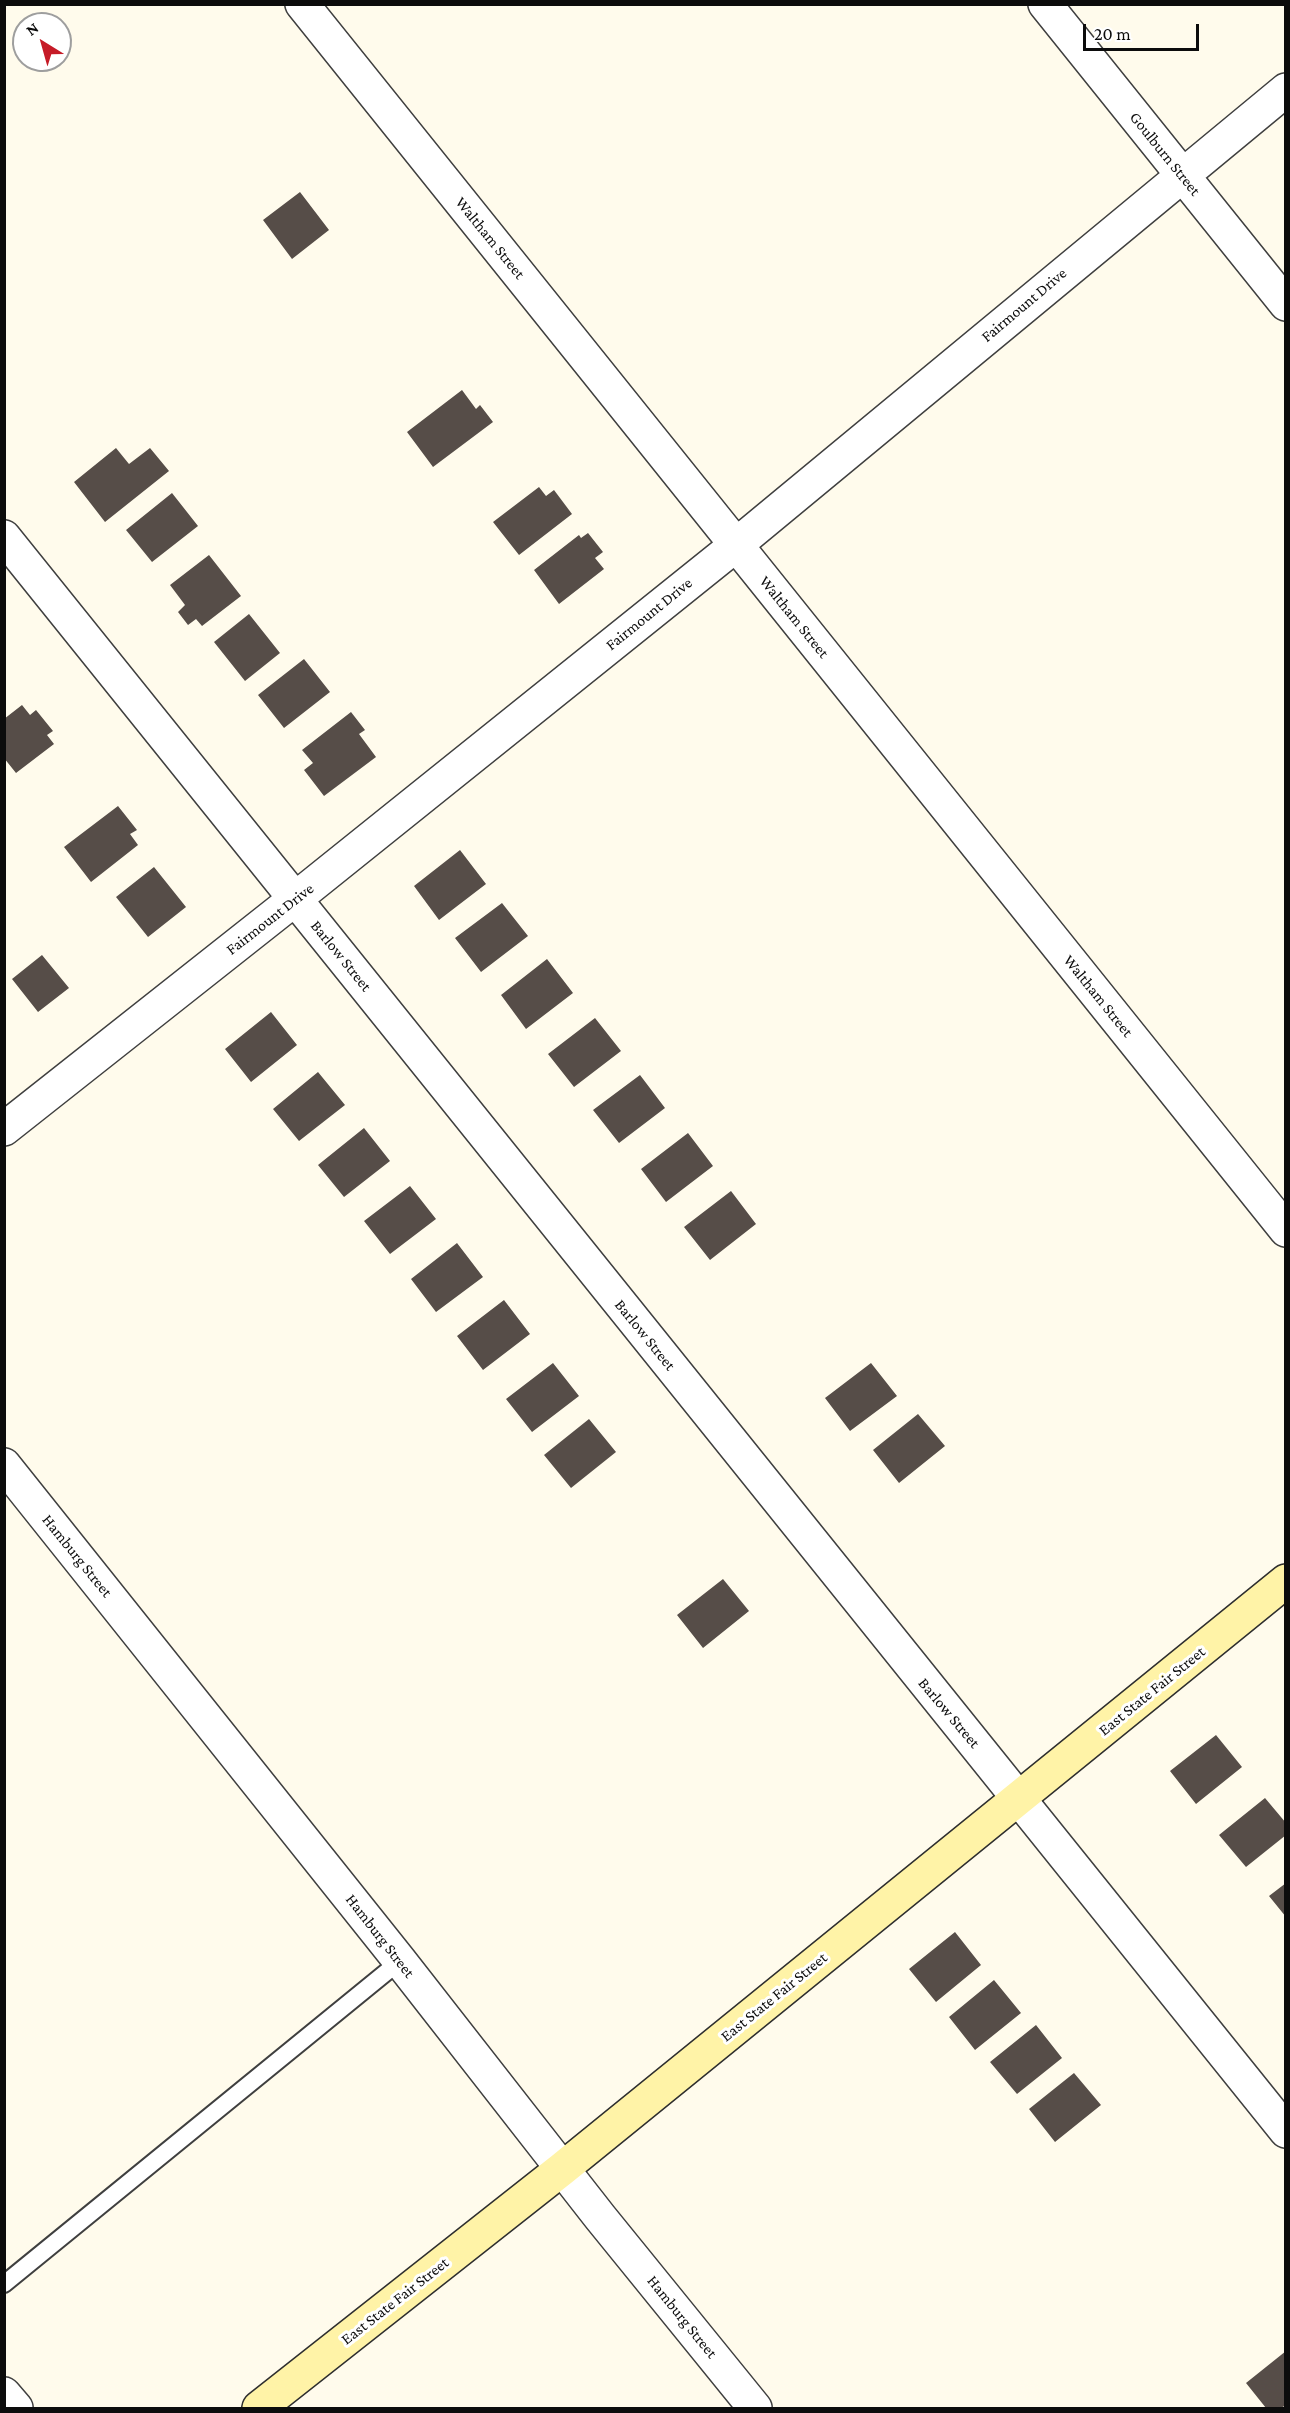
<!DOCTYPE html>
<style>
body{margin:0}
#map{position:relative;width:1290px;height:2413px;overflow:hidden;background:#fffbec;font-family:"Crimson Pro",serif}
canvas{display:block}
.frame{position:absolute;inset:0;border:6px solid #0c0c0c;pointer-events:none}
.north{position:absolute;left:12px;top:12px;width:60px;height:60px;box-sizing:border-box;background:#fff;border:2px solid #9e9e9e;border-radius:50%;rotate:323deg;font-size:16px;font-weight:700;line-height:24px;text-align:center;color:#0c0c0c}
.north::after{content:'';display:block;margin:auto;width:21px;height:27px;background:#c61b27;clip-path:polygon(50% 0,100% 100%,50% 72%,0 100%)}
.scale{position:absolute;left:1083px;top:24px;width:116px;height:27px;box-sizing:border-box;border:3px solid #0c0c0c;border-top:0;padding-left:8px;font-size:18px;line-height:21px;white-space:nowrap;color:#0c0c0c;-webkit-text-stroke:4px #fff;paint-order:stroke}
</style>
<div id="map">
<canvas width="1290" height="2413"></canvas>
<div class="frame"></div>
<div class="north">N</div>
<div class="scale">20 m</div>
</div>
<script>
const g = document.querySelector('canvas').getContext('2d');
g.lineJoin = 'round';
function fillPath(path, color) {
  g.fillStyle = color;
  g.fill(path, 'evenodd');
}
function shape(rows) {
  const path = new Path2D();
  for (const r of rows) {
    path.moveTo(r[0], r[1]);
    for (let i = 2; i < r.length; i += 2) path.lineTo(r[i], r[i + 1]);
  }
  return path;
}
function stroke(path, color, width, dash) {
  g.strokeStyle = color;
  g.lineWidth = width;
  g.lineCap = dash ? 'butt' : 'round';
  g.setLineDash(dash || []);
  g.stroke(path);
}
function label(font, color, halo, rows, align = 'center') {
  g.font = font + ' "Crimson Pro",serif';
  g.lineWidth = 6;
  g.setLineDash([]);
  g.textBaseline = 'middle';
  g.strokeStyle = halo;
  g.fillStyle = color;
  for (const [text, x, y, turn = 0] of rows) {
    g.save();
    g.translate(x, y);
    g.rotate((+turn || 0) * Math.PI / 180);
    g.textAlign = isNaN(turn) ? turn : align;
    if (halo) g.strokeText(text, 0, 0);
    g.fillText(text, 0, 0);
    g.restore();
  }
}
const building = shape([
 [300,192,329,230,292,259,263,220],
 [462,390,476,409,480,405,493,422,433,467,407,432],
 [116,448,129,464,150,448,169,471,105,522,74,482],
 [539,487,546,496,554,490,572,514,519,555,493,522],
 [172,493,198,526,152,562,126,530],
 [588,533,603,552,595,558,604,569,559,604,534,570,579,535,581,538],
 [209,555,241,596,202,626,196,619,188,625,178,612,185,605,170,585],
 [249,614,280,653,245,681,214,642],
 [304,659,330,692,284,728,258,695],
 [22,705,30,715,36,710,53,731,47,735,54,744,16,773,4,758,4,719],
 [351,712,365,730,359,734,376,757,324,796,304,770,313,763,302,750],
 [118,806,137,830,130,834,138,845,91,882,64,847],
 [460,850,486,884,439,920,414,886],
 [154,867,186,907,148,937,116,897],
 [502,903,528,936,481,972,455,938],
 [42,955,69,988,38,1012,12,979],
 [547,959,573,993,526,1029,501,995],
 [271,1012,297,1045,251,1082,225,1049],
 [595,1018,621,1051,574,1087,548,1054],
 [318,1072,345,1105,299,1141,273,1109],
 [640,1075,665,1108,619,1143,593,1110],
 [364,1128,390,1161,344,1197,318,1165],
 [688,1133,713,1166,666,1202,641,1169],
 [410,1186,436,1219,390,1254,364,1221],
 [731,1191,756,1224,710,1260,684,1227],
 [457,1243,483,1277,436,1312,411,1279],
 [504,1300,530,1334,483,1370,457,1336],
 [553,1363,579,1396,532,1432,506,1399],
 [871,1363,897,1396,850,1431,825,1398],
 [918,1414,945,1446,899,1483,873,1450],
 [589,1419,616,1452,571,1488,544,1455],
 [723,1579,749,1611,703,1648,677,1615],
 [1216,1735,1242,1767,1196,1804,1170,1771],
 [1265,1798,1286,1823,1286,1835,1246,1867,1219,1835],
 [1286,1883,1286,1917,1269,1896],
 [955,1932,981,1965,936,2002,909,1969],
 [994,1980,1021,2013,975,2050,949,2017],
 [1036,2025,1062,2058,1017,2094,990,2062],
 [1074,2073,1101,2105,1055,2142,1029,2109],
 [1286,2351,1286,2405,1281,2408,1266,2408,1246,2383]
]);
const lane = shape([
 [4,2284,400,1961]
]);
const street = shape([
 [302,4,1286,1230],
 [1045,4,1286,304],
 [4,537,1286,2131],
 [4,1129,295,899,736,545,1286,90],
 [4,1465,400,1961,600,2217,755,2408],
 [4,2394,16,2408]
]);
const secondary = shape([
 [259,2408,562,2169,1286,1581]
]);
const streetNames = [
 ["Goulburn Street",1165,154,51],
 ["Waltham Street",490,238,51],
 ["Fairmount Drive",1024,305,-40],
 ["Fairmount Drive",649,614,-39],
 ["Waltham Street",794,617,51],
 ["Fairmount Drive",270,919,-38],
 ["Barlow Street",341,956,51],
 ["Waltham Street",1098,996,51],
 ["Barlow Street",645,1335,51],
 ["Hamburg Street",77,1556,51],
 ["East State Fair Street",1152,1691,-39],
 ["Barlow Street",949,1713,50],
 ["Hamburg Street",380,1936,52],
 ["East State Fair Street",774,1997,-39],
 ["East State Fair Street",395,2301,-38],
 ["Hamburg Street",682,2317,51]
];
fillPath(building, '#564d48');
stroke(lane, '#3f3f3f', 20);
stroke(street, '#3f3f3f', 36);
stroke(secondary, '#2e2e2e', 36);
stroke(lane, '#fff', 16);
stroke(street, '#fff', 33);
stroke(secondary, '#fff3a7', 33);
label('16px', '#0c0c0c', '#fff', streetNames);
</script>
